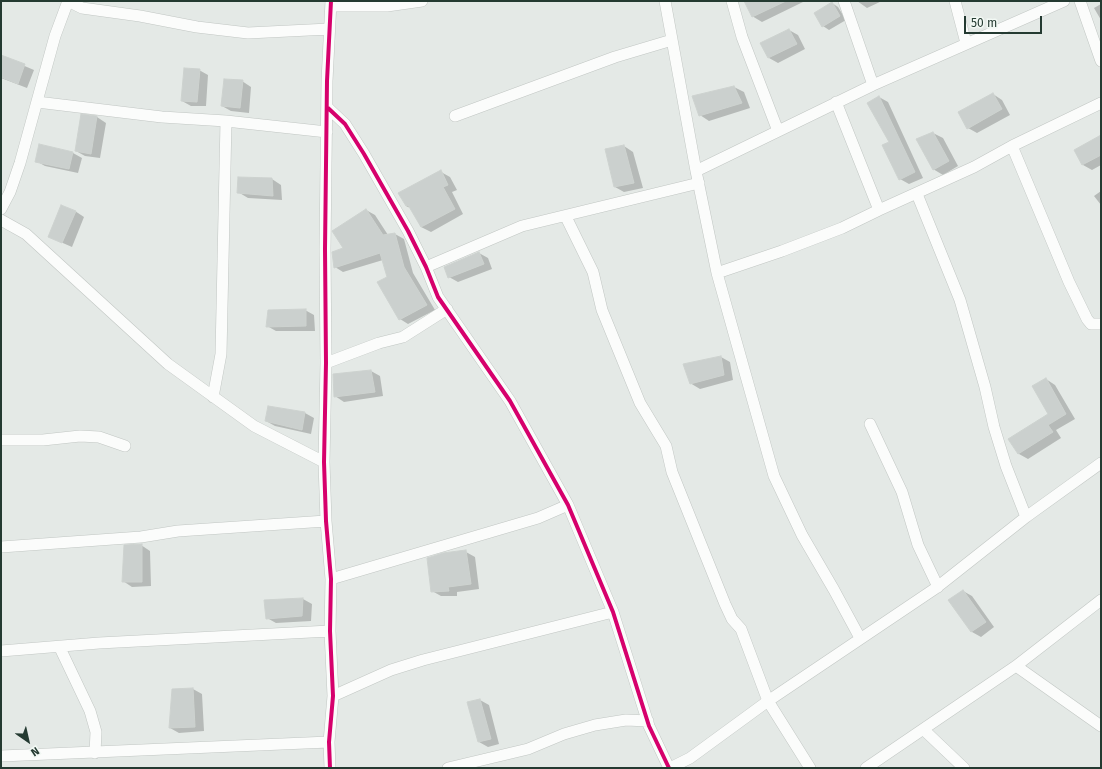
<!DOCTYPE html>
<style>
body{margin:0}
#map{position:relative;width:1102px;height:769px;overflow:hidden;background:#e4e9e6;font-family:"Fira Sans",sans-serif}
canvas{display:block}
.frame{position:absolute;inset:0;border:2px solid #243a31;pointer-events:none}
.north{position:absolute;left:8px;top:721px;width:40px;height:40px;-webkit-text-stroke:3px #f2f8f4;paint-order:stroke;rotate:146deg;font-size:11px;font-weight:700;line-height:16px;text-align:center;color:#243a31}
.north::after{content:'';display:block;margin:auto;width:14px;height:18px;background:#243a31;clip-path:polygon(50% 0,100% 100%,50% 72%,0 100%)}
.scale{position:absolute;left:964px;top:16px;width:78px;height:18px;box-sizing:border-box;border:2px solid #243a31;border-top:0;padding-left:5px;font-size:12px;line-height:14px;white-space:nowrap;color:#243a31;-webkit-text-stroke:3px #f2f8f4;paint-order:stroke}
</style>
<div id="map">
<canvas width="1102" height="769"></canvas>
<div class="frame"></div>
<div class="north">N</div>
<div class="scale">50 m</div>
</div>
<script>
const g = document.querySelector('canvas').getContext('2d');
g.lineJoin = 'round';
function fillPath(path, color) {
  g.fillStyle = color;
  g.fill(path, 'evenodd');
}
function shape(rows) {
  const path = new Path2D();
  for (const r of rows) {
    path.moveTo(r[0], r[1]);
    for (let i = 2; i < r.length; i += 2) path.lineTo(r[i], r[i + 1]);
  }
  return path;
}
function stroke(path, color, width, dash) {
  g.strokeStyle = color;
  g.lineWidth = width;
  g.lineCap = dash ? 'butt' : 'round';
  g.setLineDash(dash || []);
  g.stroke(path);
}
const shadow = shape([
 [747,1,802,1,803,2,762,22,752,16],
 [857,1,882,1,867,8],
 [832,3,838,7,846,20,829,30,823,26,815,13],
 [1101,4,1101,20,1094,8],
 [789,30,798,35,805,49,778,63,769,58,762,44],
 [1,56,34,70,27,88,1,78],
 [199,70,208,75,206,106,191,106,182,101],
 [242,81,251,87,249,113,231,111,222,106],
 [734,87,744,92,750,108,709,121,700,115,694,97],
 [993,94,1002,100,1010,115,977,133,968,128],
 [879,97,888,102,923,178,909,184,900,179],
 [81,115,97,117,106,123,100,158,85,156,76,151],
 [933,133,943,138,958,166,943,175,933,169,917,139],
 [1101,136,1101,165,1092,170,1083,165,1075,151],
 [624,146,633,152,643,188,624,192,615,187],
 [73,153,82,158,78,173,45,166,36,161],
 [441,172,450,177,457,190,452,192,463,214,431,232,421,227,412,209,406,206],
 [272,179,281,185,282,200,248,198,238,192],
 [1101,191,1101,205,1094,196],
 [366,210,375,215,388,235,395,234,404,239,413,273,435,310,408,324,400,319,383,260,343,272,335,267],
 [75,211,84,217,72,247,49,237],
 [479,253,488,258,492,269,458,282,449,277],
 [305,310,314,315,315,331,276,331,267,326],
 [721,357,730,362,733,380,700,389,690,383],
 [371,371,380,376,383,396,344,402,335,396],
 [1046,379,1055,385,1075,419,1056,430,1061,438,1028,459,1019,454,1010,439,1050,414],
 [305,413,314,418,311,434,275,426,266,421],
 [141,545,150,551,151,586,132,587,123,581],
 [466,552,475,557,479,589,457,592,457,596,441,596,432,591],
 [963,591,972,596,994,627,981,637,972,632,950,600],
 [303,599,312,604,311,621,276,623,267,618],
 [193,689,202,694,204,731,179,733,170,728,173,690],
 [480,700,489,705,499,744,488,747,479,742]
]);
const building = shape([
 [744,1,786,1,752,17,744,1],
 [832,2,840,16,822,27,814,13,832,2],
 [789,29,797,44,768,58,760,43,789,29],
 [1,55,25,64,18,84,1,77,1,55],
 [184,68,200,69,197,102,181,101,184,68],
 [224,79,243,80,240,108,221,106,224,79],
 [734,86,742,103,699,116,692,96,734,86],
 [993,93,1002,109,967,129,958,112,993,93],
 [879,96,915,172,899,180,882,145,889,142,867,103,879,96],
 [81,114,97,116,91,154,75,151,81,114],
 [933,132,949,161,933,170,916,139,933,132],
 [1101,135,1101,155,1082,165,1074,150,1101,135],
 [39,144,73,152,69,169,35,162,39,144],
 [624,145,634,183,614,187,605,149,624,145],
 [441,170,448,185,443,187,455,209,421,227,408,205,406,206,398,193,441,170],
 [238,177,272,178,273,196,237,193,238,177],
 [61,205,76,211,62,243,48,237,61,205],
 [366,209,383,235,395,233,404,267,427,305,399,320,377,282,387,277,380,253,334,268,332,252,343,248,332,231,366,209],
 [479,252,484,264,448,278,444,267,479,252],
 [306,309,306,326,266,327,268,310,306,309],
 [721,356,724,375,690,384,683,364,721,356],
 [371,370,375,392,334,397,333,374,371,370],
 [1046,378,1066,414,1048,425,1053,432,1018,454,1008,439,1048,414,1032,386,1046,378],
 [268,406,305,412,302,430,265,421,268,406],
 [142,544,142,582,122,582,124,545,142,544],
 [466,550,471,584,448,587,449,591,431,592,427,558,443,553,466,550],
 [963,590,986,622,971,632,948,600,963,590],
 [303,598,302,616,266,619,264,600,303,598],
 [193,688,195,727,169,728,172,689,193,688],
 [480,699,491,739,478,742,467,702,480,699]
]);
const street = shape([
 [68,1,82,8,140,16,197,27,248,33,329,29],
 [665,1,696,171,873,85,1064,1],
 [732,1,742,37,778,131],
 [844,1,873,85],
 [955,1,966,43],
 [1080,1,1101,61],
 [331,6,387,6,422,1],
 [37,102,162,117,226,121,327,132],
 [836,102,879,210,974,167,1012,146,1101,103],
 [328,108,345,124,364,154,408,231,426,267,438,297,510,401,568,505,613,612,649,726,669,768],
 [455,116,615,57,672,40],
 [1012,146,1069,282,1087,319,1091,324,1101,324],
 [696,171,717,273,774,476,802,535,834,590,860,638],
 [917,194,960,300,985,387,994,427,1006,466,1026,517],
 [1,209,10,192,20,163,55,36,68,1],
 [566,217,593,272,602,310,640,403,666,446,672,472,725,604,732,619,741,629,768,701,810,768],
 [1,220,26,234,168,364,254,426,324,462],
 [426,267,522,226,699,183],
 [717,273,782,251,842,228,879,210],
 [326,363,379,343,403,337,447,309],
 [213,397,221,354,226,121],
 [870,424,902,492,918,545,938,587],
 [1,440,43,440,80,436,99,437,125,446],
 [1,547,141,537,178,531,326,521],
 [331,579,538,518,568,505],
 [60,648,90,711,96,732,95,753],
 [1,651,99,643,330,631],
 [1016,666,1101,726],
 [333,696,391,670,423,660,613,612],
 [924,730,964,768],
 [1,756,329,742],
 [330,768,329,742,333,696,330,631,331,579,326,521,324,462,326,363,325,249,327,81,331,1],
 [448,768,528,749,564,734,595,725,626,720,648,721],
 [670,768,690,758,768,701,936,588,1026,517,1101,463],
 [866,768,1016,666,1101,600]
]);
const cycleway = shape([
 [328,108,345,124,364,154,408,231,426,267,438,297,510,401,568,505,613,612,649,726,669,768],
 [330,768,329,742,333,696,330,631,331,579,326,521,324,462,326,363,325,249,327,81,331,1]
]);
fillPath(shadow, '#0003');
fillPath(building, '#cbd0ce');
stroke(building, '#cdd2cf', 1);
stroke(street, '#c1c6c3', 12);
stroke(street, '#fbfcfb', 11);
stroke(cycleway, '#d6006c', 4);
</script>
